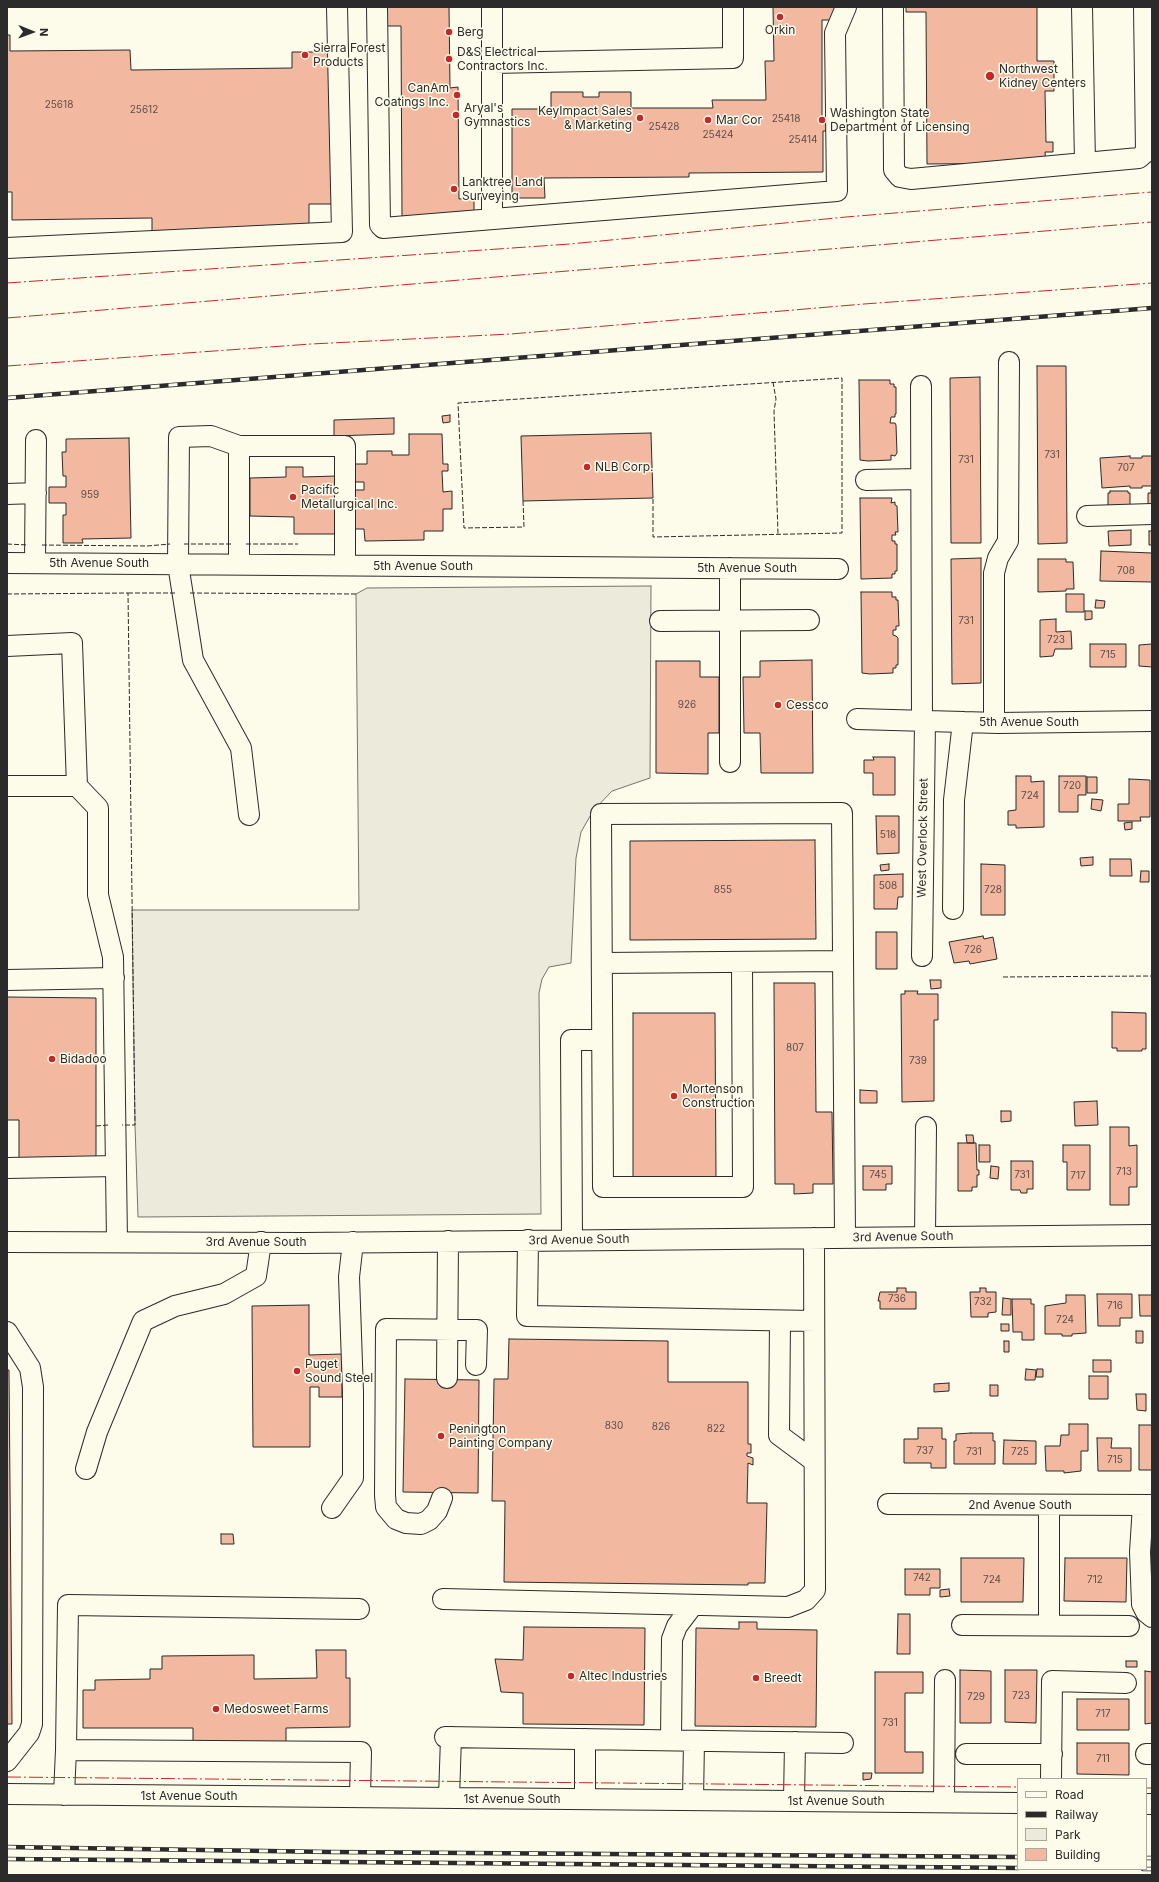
<!DOCTYPE html>
<style>
body{margin:0}
#map{position:relative;width:1159px;height:1882px;overflow:hidden;background:#fdfbea;font-family:Inter,sans-serif}
canvas{display:block}
.frame{position:absolute;inset:0;border:8px solid #2b2b2b;pointer-events:none}
.legend{position:absolute;left:1017px;top:1778px;width:130px;height:92px;box-sizing:border-box;background:#fdfbea;border:1px solid #a9a89e;margin:0;padding:5px 7px;list-style:none;font-size:12px;color:#2b2b2b}
.legend li{display:flex;align-items:center;gap:8px;height:20px}
.legend b{width:20px;border:1px solid #a9a89e}
.north{position:absolute;left:12px;top:12px;width:40px;height:40px;-webkit-text-stroke:3px #fdfbea;paint-order:stroke;rotate:91deg;font-size:11px;font-weight:700;line-height:16px;text-align:center;color:#2b2b2b}
.north::after{content:'';display:block;margin:auto;width:14px;height:18px;background:#2b2b2b;clip-path:polygon(50% 0,100% 100%,50% 72%,0 100%)}
</style>
<div id="map">
<canvas width="1159" height="1882"></canvas>
<div class="frame"></div>
<ul class="legend">
<li><b style="height:5px;background:#fdfbea"></b>Road</li>
<li><b style="height:5px;background:#2b2b2b"></b>Railway</li>
<li><b style="height:11px;background:#ecebdb"></b>Park</li>
<li><b style="height:11px;background:#f2b8a0"></b>Building</li>
</ul>
<div class="north">N</div>
</div>
<script>
const g = document.querySelector('canvas').getContext('2d');
g.lineJoin = 'round';
function fillPath(path, color) {
  g.fillStyle = color;
  g.fill(path, 'evenodd');
}
function shape(rows) {
  const path = new Path2D();
  for (const r of rows) {
    path.moveTo(r[0], r[1]);
    for (let i = 2; i < r.length; i += 2) path.lineTo(r[i], r[i + 1]);
  }
  return path;
}
function stroke(path, color, width, dash) {
  g.strokeStyle = color;
  g.lineWidth = width;
  g.lineCap = dash ? 'butt' : 'round';
  g.setLineDash(dash || []);
  g.stroke(path);
}
function label(font, color, halo, rows, align = 'center') {
  g.font = font + ' Inter,sans-serif';
  g.lineWidth = 3;
  g.setLineDash([]);
  g.textBaseline = 'middle';
  g.strokeStyle = halo;
  g.fillStyle = color;
  for (const [text, x, y, turn = 0] of rows) {
    g.save();
    g.translate(x, y);
    g.rotate((+turn || 0) * Math.PI / 180);
    g.textAlign = isNaN(turn) ? turn : align;
    if (halo) g.strokeText(text, 0, 0);
    g.fillText(text, 0, 0);
    g.restore();
  }
}
const green = shape([
 [651,586,650,778,612,791,593,811,581,832,576,858,571,963,549,967,542,979,539,993,541,1214,138,1217,135,1125,132,910,359,910,356,594,367,588,651,586]
]);
const building = shape([
 [385,7,449,7,450,88,458,87,459,199,474,198,474,218,402,218,401,26,385,26,385,7],
 [773,7,837,7,837,20,822,20,822,118,826,118,826,131,823,131,823,172,689,173,689,177,544,178,545,198,512,198,512,109,551,109,551,92,583,92,583,97,599,97,599,92,631,92,631,108,713,108,712,100,766,100,765,61,774,61,773,7],
 [906,7,1037,7,1037,61,1054,61,1054,91,1045,91,1046,142,1053,142,1053,152,1045,152,1046,163,927,164,926,12,906,12,906,7],
 [7,35,10,35,10,51,130,50,131,70,292,68,292,52,331,52,333,204,309,204,309,229,152,231,152,218,12,220,12,192,7,192,7,35],
 [1037,366,1066,366,1067,543,1038,544,1037,366],
 [980,377,981,543,951,543,950,378,980,377],
 [859,380,890,380,890,384,894,384,894,387,896,387,896,414,895,414,895,417,891,417,890,423,895,423,896,425,897,453,895,456,891,455,891,460,868,461,860,460,859,380],
 [450,415,450,422,443,423,442,416,450,415],
 [394,418,394,434,334,436,334,420,394,418],
 [651,433,653,498,523,501,521,436,651,433],
 [409,434,442,434,443,464,448,464,448,471,442,471,443,492,452,491,452,509,443,509,443,531,424,531,424,540,365,541,364,529,352,529,352,490,364,490,364,482,350,482,350,464,367,464,367,451,392,451,392,455,409,455,409,434],
 [129,438,131,538,82,539,83,543,63,543,63,515,66,515,66,503,49,503,49,487,66,487,66,476,63,476,62,452,66,452,66,439,129,438],
 [1130,456,1130,458,1142,458,1142,456,1152,456,1152,486,1142,486,1142,488,1130,488,1130,486,1102,488,1100,458,1130,456],
 [286,467,303,467,303,477,336,476,337,534,294,534,294,517,250,516,250,478,286,477,286,467],
 [1151,490,1152,490,1152,508,1148,508,1148,493,1151,493,1151,490],
 [1110,491,1128,491,1128,493,1130,493,1130,508,1108,508,1108,493,1110,493,1110,491],
 [860,498,892,498,891,503,895,502,895,505,897,506,898,532,895,532,896,535,892,535,892,541,895,541,895,544,897,544,897,571,895,571,895,574,892,574,892,578,861,579,860,498],
 [1131,530,1131,545,1109,546,1108,531,1131,530],
 [1149,531,1152,531,1152,545,1149,545,1149,531],
 [1101,551,1152,553,1152,582,1100,581,1101,551],
 [981,558,981,683,952,684,951,559,981,558],
 [1038,559,1066,559,1066,562,1073,562,1074,589,1066,589,1066,591,1038,592,1038,559],
 [861,592,892,592,892,597,896,597,896,600,898,600,899,626,896,626,896,630,893,630,893,635,896,636,898,638,898,665,896,665,896,668,893,668,893,673,870,674,862,673,861,592],
 [1066,594,1084,594,1084,612,1066,612,1066,594],
 [1096,600,1105,601,1104,608,1095,608,1096,600],
 [1085,611,1092,611,1092,619,1085,620,1085,611],
 [1056,619,1056,632,1071,631,1072,649,1055,649,1053,656,1040,657,1040,620,1056,619],
 [1090,644,1126,644,1126,667,1090,667,1090,644],
 [1152,644,1152,667,1139,666,1139,645,1152,644],
 [812,660,813,773,761,773,760,733,744,733,743,677,760,677,760,661,812,660],
 [656,661,700,661,700,677,719,677,719,733,708,733,708,774,656,773,656,661],
 [873,757,895,757,895,795,873,795,873,773,864,773,864,760,874,760,873,757],
 [1016,776,1031,776,1031,782,1044,781,1044,827,1016,828,1016,825,1008,825,1008,811,1016,810,1016,776],
 [1059,776,1086,776,1086,795,1078,795,1078,812,1059,812,1059,776],
 [1087,777,1097,777,1097,793,1087,793,1087,777],
 [1129,779,1150,780,1150,817,1140,817,1141,821,1118,821,1118,804,1129,804,1129,779],
 [1092,799,1103,800,1101,811,1091,809,1092,799],
 [876,816,899,816,899,853,877,854,876,816],
 [1132,822,1132,829,1125,830,1124,823,1132,822],
 [815,840,816,939,630,940,630,841,815,840],
 [1093,857,1093,865,1081,866,1080,858,1093,857],
 [1110,859,1131,859,1132,876,1110,876,1110,859],
 [889,864,889,870,881,871,880,865,889,864],
 [981,864,1005,865,1005,915,981,915,981,864],
 [1141,871,1149,871,1149,882,1140,882,1141,871],
 [903,874,903,897,898,897,897,909,874,909,874,875,903,874],
 [876,932,897,932,897,969,876,969,876,932],
 [983,936,984,939,993,937,997,959,970,964,969,961,954,963,949,942,983,936],
 [930,980,941,980,941,988,931,989,930,980],
 [774,983,815,983,816,1112,832,1112,833,1184,813,1184,813,1193,794,1194,794,1184,775,1184,774,983],
 [905,991,918,991,917,994,938,994,938,1020,934,1020,934,1101,902,1102,901,994,905,994,905,991],
 [7,997,96,998,96,1159,19,1159,19,1120,7,1120,7,997],
 [1112,1012,1146,1013,1146,1049,1142,1049,1142,1051,1117,1051,1117,1048,1112,1048,1112,1012],
 [633,1013,715,1013,716,1179,633,1180,633,1013],
 [860,1090,877,1091,877,1103,860,1103,860,1090],
 [1097,1101,1098,1125,1075,1126,1074,1102,1097,1101],
 [1001,1111,1011,1111,1011,1121,1001,1122,1001,1111],
 [1110,1127,1129,1127,1129,1146,1137,1145,1137,1187,1129,1187,1129,1205,1110,1205,1110,1127],
 [966,1135,973,1135,974,1143,967,1143,966,1135],
 [958,1143,976,1143,977,1170,979,1170,979,1175,977,1175,977,1187,972,1187,972,1191,958,1191,958,1143],
 [979,1145,990,1145,990,1162,979,1162,979,1145],
 [1063,1145,1090,1145,1090,1190,1067,1190,1067,1162,1063,1162,1063,1145],
 [1011,1161,1033,1161,1033,1189,1027,1189,1027,1193,1021,1193,1020,1190,1011,1190,1011,1161],
 [863,1166,892,1166,892,1184,886,1184,886,1190,863,1190,863,1166],
 [991,1166,999,1167,998,1179,990,1178,991,1166],
 [897,1288,906,1288,906,1292,916,1292,916,1309,880,1309,880,1301,878,1301,880,1292,897,1292,897,1288],
 [980,1288,986,1288,986,1292,996,1292,996,1312,988,1313,988,1317,971,1317,970,1292,980,1292,980,1288],
 [1097,1294,1132,1294,1132,1318,1120,1318,1120,1326,1098,1326,1097,1294],
 [1066,1295,1085,1295,1086,1333,1072,1334,1072,1336,1062,1336,1062,1334,1045,1334,1045,1306,1066,1303,1066,1295],
 [1139,1295,1152,1295,1152,1316,1140,1316,1139,1295],
 [1003,1298,1011,1299,1011,1315,1002,1315,1003,1298],
 [1012,1299,1031,1299,1031,1304,1034,1304,1034,1340,1022,1340,1022,1332,1013,1332,1012,1299],
 [309,1305,309,1355,342,1354,342,1397,319,1397,319,1387,310,1387,310,1447,253,1447,252,1306,309,1305],
 [1001,1324,1009,1324,1009,1331,1001,1331,1001,1324],
 [1136,1331,1143,1331,1143,1343,1136,1343,1136,1331],
 [509,1339,668,1341,668,1382,748,1382,748,1444,751,1444,751,1453,747,1453,747,1456,753,1458,753,1465,748,1463,747,1503,767,1503,765,1583,748,1583,748,1585,504,1582,505,1501,492,1501,494,1379,508,1379,509,1339],
 [1004,1341,1009,1341,1009,1352,1004,1352,1004,1341],
 [1093,1360,1111,1360,1111,1372,1093,1372,1093,1360],
 [1026,1369,1036,1370,1035,1380,1025,1380,1026,1369],
 [1037,1369,1043,1369,1043,1377,1036,1377,1037,1369],
 [7,1370,9,1370,12,1724,7,1724,7,1370],
 [1089,1376,1108,1376,1108,1399,1089,1399,1089,1376],
 [405,1379,479,1380,478,1493,403,1492,405,1379],
 [949,1383,949,1391,934,1392,934,1384,949,1383],
 [990,1385,998,1385,998,1396,990,1396,990,1385],
 [1136,1394,1146,1394,1146,1411,1137,1410,1136,1394],
 [1069,1424,1088,1424,1088,1451,1081,1451,1081,1471,1064,1473,1064,1471,1046,1471,1045,1446,1060,1446,1061,1435,1069,1435,1069,1424],
 [1139,1425,1152,1425,1152,1470,1139,1470,1139,1425],
 [918,1428,942,1428,942,1439,946,1439,946,1468,931,1468,931,1463,904,1463,904,1439,918,1439,918,1428],
 [971,1433,993,1433,993,1441,995,1441,995,1464,954,1464,954,1441,956,1441,956,1434,971,1433],
 [1097,1438,1112,1438,1111,1448,1131,1448,1131,1471,1098,1471,1097,1438],
 [1004,1440,1036,1441,1036,1464,1003,1464,1004,1440],
 [221,1534,233,1534,234,1544,221,1544,221,1534],
 [1148,1551,1152,1551,1152,1585,1147,1585,1148,1551],
 [961,1558,1024,1558,1023,1602,961,1602,961,1558],
 [1065,1558,1127,1558,1126,1602,1064,1601,1065,1558],
 [905,1569,940,1569,940,1588,930,1588,930,1595,905,1595,905,1569],
 [949,1589,950,1596,940,1597,940,1590,949,1589],
 [898,1614,910,1614,910,1654,897,1654,898,1614],
 [739,1622,757,1622,757,1629,817,1630,816,1727,695,1726,696,1628,739,1629,739,1622],
 [524,1627,645,1628,644,1725,523,1724,523,1693,501,1692,495,1659,523,1660,524,1627],
 [316,1650,346,1650,346,1678,350,1678,350,1727,286,1728,286,1742,193,1742,193,1728,83,1728,83,1690,95,1690,95,1680,150,1679,150,1669,162,1669,162,1656,254,1655,254,1679,317,1678,316,1650],
 [1126,1661,1137,1661,1137,1667,1126,1667,1126,1661],
 [960,1670,991,1671,991,1723,960,1723,960,1670],
 [1005,1670,1037,1670,1036,1723,1005,1722,1005,1670],
 [1145,1671,1152,1672,1152,1723,1145,1724,1145,1671],
 [875,1672,923,1672,923,1693,905,1693,905,1752,923,1752,923,1773,875,1773,875,1672],
 [1077,1699,1129,1699,1129,1730,1077,1730,1077,1699],
 [1077,1743,1129,1743,1129,1775,1077,1774,1077,1743],
 [863,1773,872,1773,871,1779,863,1780,863,1773]
]);
const minor = shape([
 [377,7,380,225,383,228,837,191,835,33,846,7],
 [893,7,894,170,900,177,911,179,1139,158,1146,152,1144,7],
 [1082,7,1085,163],
 [493,63,733,58,733,7],
 [492,219,492,7],
 [7,248,342,232,337,7],
 [921,386,922,721],
 [239,446,345,446,345,565],
 [866,480,921,479],
 [7,494,36,493],
 [1087,516,1152,514],
 [7,563,838,569],
 [35,563,36,440],
 [239,564,239,446,211,436,179,437,178,564,193,660,241,748,249,815],
 [730,568,730,762],
 [660,621,809,620],
 [7,646,72,643,77,786,98,808,98,895,113,957,117,1241],
 [857,719,998,723,1152,721],
 [994,723,994,573,998,558,1008,541,1009,362],
 [7,786,77,786],
 [953,909,954,800,963,722],
 [922,956,925,721],
 [742,962,743,1187,603,1187,601,814,842,813,845,1237],
 [602,963,843,961],
 [7,980,114,978],
 [7,1168,116,1166],
 [925,1237,926,1127],
 [528,1240,527,1316,814,1321],
 [572,1240,571,1040,602,1040],
 [7,1242,303,1243,1152,1235],
 [780,1321,779,1435,814,1461],
 [7,1332,30,1368,33,1387,32,1724,29,1733,7,1761],
 [447,1378,448,1241],
 [86,1469,97,1432,143,1321,175,1306,224,1294,256,1276,261,1242],
 [442,1498,437,1511,429,1520,421,1524,406,1523,396,1519,386,1507,385,1495,386,1329,477,1330,476,1365],
 [888,1504,1152,1505],
 [1143,1505,1140,1552,1142,1604,1146,1612,1152,1617],
 [1049,1506,1049,1625],
 [332,1508,353,1478,353,1392,349,1277,353,1242],
 [443,1599,788,1607,806,1600,815,1590,814,1238],
 [962,1625,1129,1626],
 [445,1737,843,1743],
 [671,1740,672,1639,677,1626,693,1605],
 [66,1750,68,1605,359,1609],
 [966,1754,1052,1754],
 [1146,1754,1152,1754],
 [1051,1779,1052,1681,1126,1683],
 [7,1794,1018,1803],
 [64,1795,66,1750,361,1752,360,1797],
 [449,1798,451,1737],
 [585,1799,585,1739],
 [693,1800,694,1741],
 [794,1801,795,1742],
 [944,1802,945,1680],
 [1146,1804,1152,1804]
]);
const rail = shape([
 [7,398,1152,308],
 [7,1847,331,1852,1018,1857],
 [1146,1858,1152,1858],
 [7,1859,1018,1868],
 [1143,1869,1152,1869]
]);
const fence = shape([
 [773,382,776,399,774,411,778,534],
 [523,501,524,527,464,528,458,403,842,378,842,533,653,537,653,498],
 [7,544,28,545],
 [184,544,232,544],
 [246,544,298,544],
 [42,545,147,546,170,544],
 [128,593,176,593],
 [190,593,356,594],
 [7,594,128,593,135,1125,122,1125],
 [1003,977,1152,976],
 [96,1126,108,1125]
]);
const power = shape([
 [7,283,570,244,846,217,1152,192],
 [7,318,1152,222],
 [7,366,311,344,511,334,864,304,1152,283],
 [7,1777,1018,1787],
 [1146,1788,1152,1788]
]);
const markers = [
 [780,17,4,"#c62828"],
 [449,32,4,"#c62828"],
 [305,55,4,"#c62828"],
 [449,59,4,"#c62828"],
 [990,76,5,"#c62828"],
 [457,95,4,"#c62828"],
 [456,115,4,"#c62828"],
 [640,118,4,"#c62828"],
 [708,120,4,"#c62828"],
 [822,120,4,"#c62828"],
 [454,189,4,"#c62828"],
 [587,467,4,"#c62828"],
 [293,497,4,"#c62828"],
 [778,705,4,"#c62828"],
 [52,1059,4,"#c62828"],
 [674,1096,4,"#c62828"],
 [297,1371,4,"#c62828"],
 [441,1436,4,"#c62828"],
 [571,1676,4,"#c62828"],
 [756,1678,4,"#c62828"],
 [216,1709,4,"#c62828"]
];
const numberNames = [
 ["25618",59,105],
 ["25612",144,110],
 ["25418",786,119],
 ["25428",664,127],
 ["25424",718,135],
 ["25414",803,140],
 ["731",1052,455],
 ["731",966,460],
 ["707",1126,468],
 ["959",90,495],
 ["708",1126,571],
 ["731",966,621],
 ["723",1056,640],
 ["715",1108,655],
 ["926",687,705],
 ["720",1072,786],
 ["724",1030,796],
 ["518",888,835],
 ["508",888,886],
 ["855",723,890],
 ["728",993,890],
 ["726",973,950],
 ["807",795,1048],
 ["739",918,1061],
 ["713",1124,1172],
 ["745",878,1175],
 ["731",1022,1175],
 ["717",1078,1176],
 ["736",897,1299],
 ["732",983,1302],
 ["716",1115,1306],
 ["724",1065,1320],
 ["830",614,1426],
 ["826",661,1427],
 ["822",716,1429],
 ["737",925,1451],
 ["731",974,1452],
 ["725",1020,1452],
 ["715",1115,1460],
 ["742",922,1578],
 ["724",992,1580],
 ["712",1095,1580],
 ["723",1021,1696],
 ["729",976,1697],
 ["717",1103,1714],
 ["731",890,1723],
 ["711",1103,1759]
];
const poiNames = [
 ["Orkin",780,30,"center"],
 ["Berg",457,32],
 ["Sierra Forest",313,48],
 ["Products",313,62],
 ["D&S Electrical",457,52],
 ["Contractors Inc.",457,66],
 ["Northwest",999,69],
 ["Kidney Centers",999,83],
 ["CanAm",449,88,"right"],
 ["Coatings Inc.",449,102,"right"],
 ["Aryal's",464,108],
 ["Gymnastics",464,122],
 ["KeyImpact Sales",632,111,"right"],
 ["& Marketing",632,125,"right"],
 ["Washington State",830,113],
 ["Department of Licensing",830,127],
 ["Mar Cor",716,120],
 ["Lanktree Land",462,182],
 ["Surveying",462,196],
 ["NLB Corp.",595,467],
 ["Pacific",301,490],
 ["Metallurgical Inc.",301,504],
 ["Cessco",786,705],
 ["Bidadoo",60,1059],
 ["Mortenson",682,1089],
 ["Construction",682,1103],
 ["Puget",305,1364],
 ["Sound Steel",305,1378],
 ["Penington",449,1429],
 ["Painting Company",449,1443],
 ["Altec Industries",579,1676],
 ["Breedt",764,1678],
 ["Medosweet Farms",224,1709]
];
const streetNames = [
 ["5th Avenue South",99,563],
 ["5th Avenue South",423,566],
 ["5th Avenue South",747,568],
 ["5th Avenue South",1029,722],
 ["West Overlock Street",923,838,-89],
 ["3rd Avenue South",903,1237,-1],
 ["3rd Avenue South",579,1240,-1],
 ["3rd Avenue South",256,1242],
 ["2nd Avenue South",1020,1505],
 ["1st Avenue South",189,1796],
 ["1st Avenue South",512,1799],
 ["1st Avenue South",836,1801]
];
fillPath(green, '#ecebdb');
stroke(green, '#74746e', 1);
fillPath(building, '#f2b8a0');
stroke(building, '#2b2b2b', 1);
stroke(minor, '#2b2b2b', 22);
stroke(minor, '#fdfbea', 20);
stroke(rail, '#2b2b2b', 4.5);
stroke(rail, '#fdfbea', 3, [9]);
stroke(fence, '#2b2b2b', 1, [5, 2]);
stroke(power, '#c62828', 1, [14, 3, 2, 3]);
for (const [x, y, r, color] of markers) {
  const dot = new Path2D();
  dot.arc(x, y, r, 0, 2 * Math.PI);
  g.fillStyle = color;
  g.fill(dot);
  stroke(dot, '#fdfbea', 1.5);
}
label('10px', '#5d4e48', null, numberNames);
label('12px', '#2b2b2b', '#fdfbea', poiNames, 'left');
label('12px', '#2b2b2b', '#fdfbea', streetNames);
</script>
